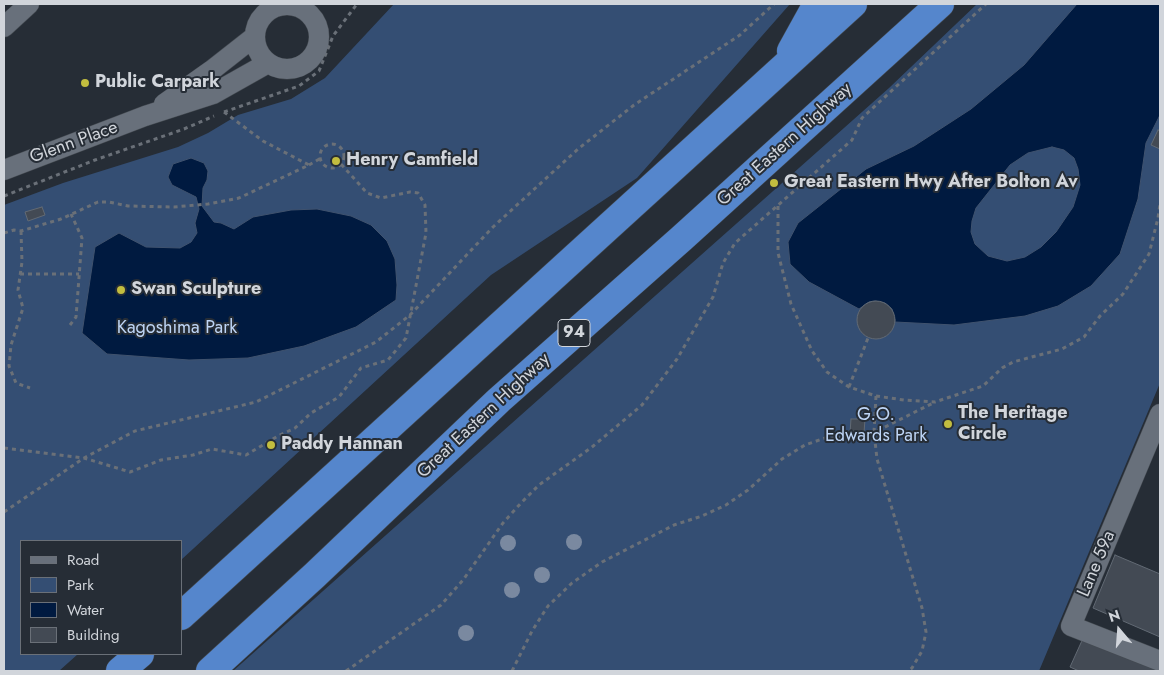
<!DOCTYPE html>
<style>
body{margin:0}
#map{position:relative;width:1164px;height:675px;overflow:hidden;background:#262d36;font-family:Jost,sans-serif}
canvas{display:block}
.frame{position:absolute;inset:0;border:5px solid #d1d5db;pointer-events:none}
.legend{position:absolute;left:20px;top:540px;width:162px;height:115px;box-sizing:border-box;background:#262d36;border:1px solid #6a7078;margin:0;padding:6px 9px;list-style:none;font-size:15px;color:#d1d5db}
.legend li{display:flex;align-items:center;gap:10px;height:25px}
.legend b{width:25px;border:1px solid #6a7078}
.north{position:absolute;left:1094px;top:605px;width:50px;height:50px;-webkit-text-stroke:4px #262d36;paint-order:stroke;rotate:342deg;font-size:14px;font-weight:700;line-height:20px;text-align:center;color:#d1d5db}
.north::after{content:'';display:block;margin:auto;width:18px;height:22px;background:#d1d5db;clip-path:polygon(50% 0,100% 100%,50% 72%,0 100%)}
</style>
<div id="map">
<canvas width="1164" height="675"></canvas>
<div class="frame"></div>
<ul class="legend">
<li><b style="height:6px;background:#68707b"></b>Road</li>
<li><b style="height:14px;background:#344e73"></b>Park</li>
<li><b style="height:14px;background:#001a40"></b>Water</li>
<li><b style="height:14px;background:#434a54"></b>Building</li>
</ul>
<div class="north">N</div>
</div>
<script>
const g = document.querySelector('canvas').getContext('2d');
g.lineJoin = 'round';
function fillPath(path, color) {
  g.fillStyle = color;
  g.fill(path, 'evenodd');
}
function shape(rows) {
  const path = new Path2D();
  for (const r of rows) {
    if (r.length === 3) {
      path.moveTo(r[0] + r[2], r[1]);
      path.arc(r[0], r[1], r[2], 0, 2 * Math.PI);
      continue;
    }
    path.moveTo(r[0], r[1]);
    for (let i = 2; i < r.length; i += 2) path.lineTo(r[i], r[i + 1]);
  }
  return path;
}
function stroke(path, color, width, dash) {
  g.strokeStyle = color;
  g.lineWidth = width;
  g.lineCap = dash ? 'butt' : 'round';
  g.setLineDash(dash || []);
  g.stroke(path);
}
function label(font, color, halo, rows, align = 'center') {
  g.font = font + ' Jost,sans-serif';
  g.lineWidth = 4;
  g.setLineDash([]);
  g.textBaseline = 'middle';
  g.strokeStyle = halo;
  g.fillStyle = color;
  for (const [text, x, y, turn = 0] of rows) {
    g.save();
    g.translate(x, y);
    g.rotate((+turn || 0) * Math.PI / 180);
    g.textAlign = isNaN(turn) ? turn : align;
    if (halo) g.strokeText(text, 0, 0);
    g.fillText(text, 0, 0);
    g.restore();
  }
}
const green = shape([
 [394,4,790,4,637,178,491,275,181,560,181,541,21,541,21,654,78,654,59,671,4,671,4,205,63,183,178,147,208,133,238,115,291,99,325,78],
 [977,4,1160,4,1160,383,1039,671,233,671,889,88]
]);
const water = shape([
 [1077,4,1160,4,1160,115,1146,143,1138,199,1120,254,1091,286,1058,306,1025,316,954,325,895,322,892,309,885,303,875,301,869,302,859,309,809,282,790,264,788,242,798,223,866,169,914,146,971,109,1024,65,1077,4],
 [1052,147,1064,150,1074,158,1078,169,1080,185,1073,207,1056,232,1041,247,1025,257,1007,261,988,256,975,244,971,232,972,221,976,208,1010,165,1028,153,1052,147],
 [191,158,204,163,208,171,207,180,203,188,202,206,214,222,221,223,234,229,253,217,291,210,317,209,351,216,371,225,387,241,395,259,397,285,396,300,356,327,304,346,248,358,189,360,107,354,82,333,95,247,119,233,146,247,180,248,191,242,197,233,195,223,199,209,196,197,172,185,168,177,173,164,191,158]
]);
const building = shape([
 [1158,130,1160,131,1160,149,1151,145,1158,130],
 [42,207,45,215,28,221,25,212,42,207],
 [876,320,19],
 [851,419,865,419,864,433,850,433,851,419],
 [1115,555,1160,574,1160,637,1093,608,1115,555],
 [1085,634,1160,667,1160,671,1079,671,1070,667,1085,634]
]);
const path = shape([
 [224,112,299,86,319,71,333,36,357,4],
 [332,156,12],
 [309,165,321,158],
 [4,196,95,160,184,129,214,116],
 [778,206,778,253,791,304,812,351,827,372,849,387,876,396,904,400,935,402,983,386,1002,368,1013,362,1062,349,1084,337,1100,316,1123,294,1149,254,1158,218,1160,204],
 [21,231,22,262,18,290,23,308,11,345,9,366,16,383,30,388],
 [4,233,14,230,21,231,61,219,98,202,109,202,128,206,174,207,208,204,239,198,309,165,263,141,224,112],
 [20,274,79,274],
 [70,325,76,317,82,238,71,214],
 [849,387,868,338],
 [876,396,874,432,877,459,922,608,926,632,922,651,912,668,908,671],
 [4,448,84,458,130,472,161,460,193,455,212,449,246,455,278,436,295,428,311,413,339,397,361,368,388,360,406,338,426,233,425,205,418,193,410,192,381,198,367,193,341,164],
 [4,512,84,458,135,431,256,402,376,342,410,315,493,227,578,149,634,105,740,35,774,4],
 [346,671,441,605,463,580,503,523,521,503,539,485,592,447,642,405,677,359,713,297,723,263,735,243,852,140,862,118,986,4],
 [512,671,532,631,548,606,572,583,602,562,674,525,702,516,726,505,748,490,782,459,805,445,825,438,857,438,867,436,935,402]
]);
const minor = shape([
 [287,37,32],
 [4,27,29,4],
 [164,104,212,70,254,37],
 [4,170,145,116,213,94,268,63],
 [1160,414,1071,626,1160,661]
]);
const highway = shape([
 [791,51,817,4],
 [181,616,853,4],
 [120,671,140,654],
 [210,671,315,575,499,400,682,238,940,4]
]);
const trees = [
 [574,542],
 [508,543],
 [542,575],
 [512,590],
 [466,633]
];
const markers = [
 [85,83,5,"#c2bd3f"],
 [336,161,5,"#c2bd3f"],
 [774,183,5,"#c2bd3f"],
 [121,290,5,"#c2bd3f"],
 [948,424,5,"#c2bd3f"],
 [271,445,5,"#c2bd3f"]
];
const shields = [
 [574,333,32]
];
const shieldNames = [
 ["94",574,333]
];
const poiNames = [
 ["Public Carpark",95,83],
 ["Henry Camfield",346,161],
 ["Great Eastern Hwy After Bolton Av",784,183],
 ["Swan Sculpture",131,290],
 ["The Heritage",958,414],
 ["Circle",958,435],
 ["Paddy Hannan",281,445]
];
const streetNames = [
 ["Glenn Place",74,143,-20],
 ["Great Eastern Highway",785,145,-42],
 ["Great Eastern Highway",484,416,-43],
 ["Lane 59a",1097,564,-67]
];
const parkNames = [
 ["Kagoshima Park",177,329],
 ["G.O.",876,416],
 ["Edwards Park",876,437]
];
fillPath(green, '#344e73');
fillPath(water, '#001a40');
stroke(water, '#3f526e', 1);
fillPath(building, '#434a54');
stroke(building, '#626a74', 1);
stroke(minor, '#454b52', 21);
stroke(highway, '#454b52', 29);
stroke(path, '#6a7078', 3, [4, 4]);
stroke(minor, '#68707b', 20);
stroke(highway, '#5586cc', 28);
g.fillStyle = '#7a89a0';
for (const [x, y] of trees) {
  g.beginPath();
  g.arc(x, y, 8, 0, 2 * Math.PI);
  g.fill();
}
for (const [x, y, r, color] of markers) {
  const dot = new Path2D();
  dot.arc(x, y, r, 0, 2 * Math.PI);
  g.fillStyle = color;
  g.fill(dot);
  stroke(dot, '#262d36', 2);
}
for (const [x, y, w] of shields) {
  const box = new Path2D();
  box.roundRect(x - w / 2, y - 13.5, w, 27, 4);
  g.fillStyle = '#262d36';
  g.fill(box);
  stroke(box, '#d1d5db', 1);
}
label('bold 16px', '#d1d5db', null, shieldNames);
label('bold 18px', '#d1d5db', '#262d36', poiNames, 'left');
label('18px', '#d1d5db', '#262d36', streetNames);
label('18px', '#bed5f6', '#262d36', parkNames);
</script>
